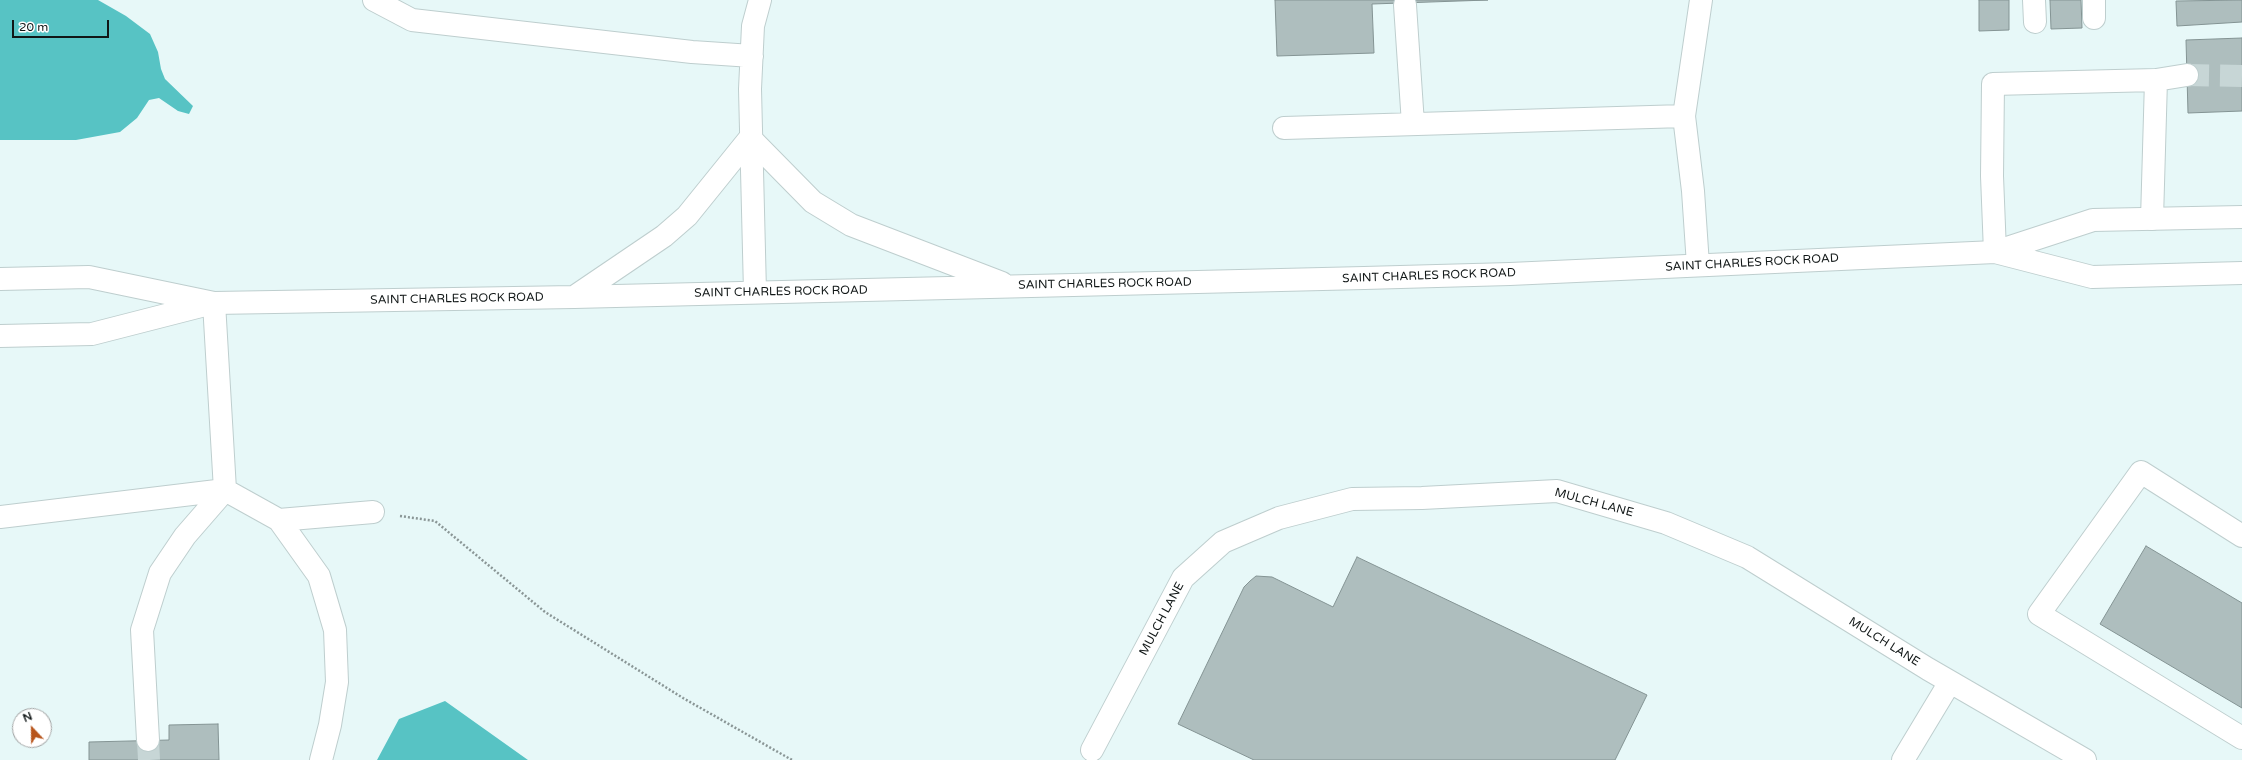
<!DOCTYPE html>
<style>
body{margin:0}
#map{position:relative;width:2242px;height:760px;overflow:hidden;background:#e7f8f8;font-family:"Varela Round",sans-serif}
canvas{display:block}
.north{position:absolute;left:12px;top:708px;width:40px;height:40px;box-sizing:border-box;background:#fff;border:1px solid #a0a2a2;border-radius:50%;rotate:338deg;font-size:11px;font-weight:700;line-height:16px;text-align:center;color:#111717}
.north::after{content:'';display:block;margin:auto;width:14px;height:18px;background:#b7541b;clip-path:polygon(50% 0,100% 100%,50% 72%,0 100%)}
.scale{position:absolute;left:12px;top:20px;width:97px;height:18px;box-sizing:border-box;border:2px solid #111717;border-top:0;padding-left:5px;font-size:12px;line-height:14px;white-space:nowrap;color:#111717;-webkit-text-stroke:3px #fff;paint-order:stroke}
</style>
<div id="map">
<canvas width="2242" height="760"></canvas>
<div class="north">N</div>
<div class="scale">20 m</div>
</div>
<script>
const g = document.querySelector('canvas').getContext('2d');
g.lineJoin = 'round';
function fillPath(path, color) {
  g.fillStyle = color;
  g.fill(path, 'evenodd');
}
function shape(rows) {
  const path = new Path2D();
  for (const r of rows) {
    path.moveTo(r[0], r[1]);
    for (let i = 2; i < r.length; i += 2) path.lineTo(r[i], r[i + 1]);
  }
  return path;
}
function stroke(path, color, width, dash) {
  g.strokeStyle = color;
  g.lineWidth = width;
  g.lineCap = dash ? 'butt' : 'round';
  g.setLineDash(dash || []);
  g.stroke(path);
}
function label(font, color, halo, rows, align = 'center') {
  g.font = font + ' "Varela Round",sans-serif';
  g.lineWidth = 3;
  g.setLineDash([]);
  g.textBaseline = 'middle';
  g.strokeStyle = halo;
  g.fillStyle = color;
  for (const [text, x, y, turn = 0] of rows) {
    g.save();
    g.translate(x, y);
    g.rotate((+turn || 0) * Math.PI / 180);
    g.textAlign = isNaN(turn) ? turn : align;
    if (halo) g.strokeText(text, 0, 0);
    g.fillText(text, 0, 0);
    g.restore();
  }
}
const water = shape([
 [0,0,98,0,126,16,150,34,158,52,161,69,165,79,193,106,189,114,178,111,159,98,149,100,137,118,120,132,76,140,0,140],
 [445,701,528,760,377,760,399,719]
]);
const building = shape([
 [1275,0,1488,0,1372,4,1374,53,1277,56,1275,0],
 [1979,0,2009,0,2009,30,1979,31,1979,0],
 [2050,0,2081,0,2082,28,2051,29,2050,0],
 [2242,0,2242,22,2177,26,2176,1,2242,0],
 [2242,38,2242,111,2188,113,2186,40,2242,38],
 [2146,546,2242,603,2242,708,2100,624,2146,546],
 [1357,557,1647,695,1615,760,1254,760,1178,724,1244,587,1250,581,1256,576,1272,577,1333,607,1357,557],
 [218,724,219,760,89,760,89,742,169,740,169,725,218,724]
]);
const minorTunnel = shape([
 [2187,75,2242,76],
 [148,740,149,760]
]);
const path = shape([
 [400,516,435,521,545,612,683,698,792,760]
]);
const minor = shape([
 [374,0,412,20,692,52,752,56],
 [2034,0,2035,22],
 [1405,5,1413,124],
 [2094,18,2094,0],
 [1684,116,1701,0],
 [1284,128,1684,116,1693,191,1698,265],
 [2152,219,2156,80],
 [1995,252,1992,176,1993,84,2156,80,2187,75],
 [755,292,750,89,753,26,760,0],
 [214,303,225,490,279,520,373,512],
 [0,517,225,490,185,536,160,573,142,630,148,740],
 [279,520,319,576,335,630,337,682,330,725,321,760],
 [2242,536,2141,472,2039,614,2242,738],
 [1092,750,1183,578,1223,542,1279,518,1352,499,1422,498,1557,491,1666,523,1747,557,1928,669,2085,760],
 [1903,760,1950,682]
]);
const major = shape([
 [1995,252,2092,277,2242,273],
 [0,279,89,277,214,303,574,297,1364,278,1510,274,1995,252,2093,220,2242,217],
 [574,297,664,236,687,216,750,138,813,202,851,225,1002,283],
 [0,336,92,334,209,304]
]);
const streetNames = [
 ["SAINT CHARLES ROCK ROAD",1752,263,-3],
 ["SAINT CHARLES ROCK ROAD",1429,276,-2],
 ["SAINT CHARLES ROCK ROAD",1105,284,-1],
 ["SAINT CHARLES ROCK ROAD",781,292,-1],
 ["SAINT CHARLES ROCK ROAD",457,299,-1],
 ["MULCH LANE",1594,503,15],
 ["MULCH LANE",1162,619,-62],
 ["MULCH LANE",1884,642,32]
];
fillPath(water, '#57c3c4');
fillPath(building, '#aebebe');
stroke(building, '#849494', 1);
stroke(minorTunnel, '#c7d6d6', 22, [22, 11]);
stroke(minor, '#becece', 24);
stroke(major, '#becece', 24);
stroke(path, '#8a9696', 2.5, [2, 2]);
stroke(minor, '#fff', 22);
stroke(major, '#fff', 22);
label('12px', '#111717', '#fff', streetNames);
</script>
